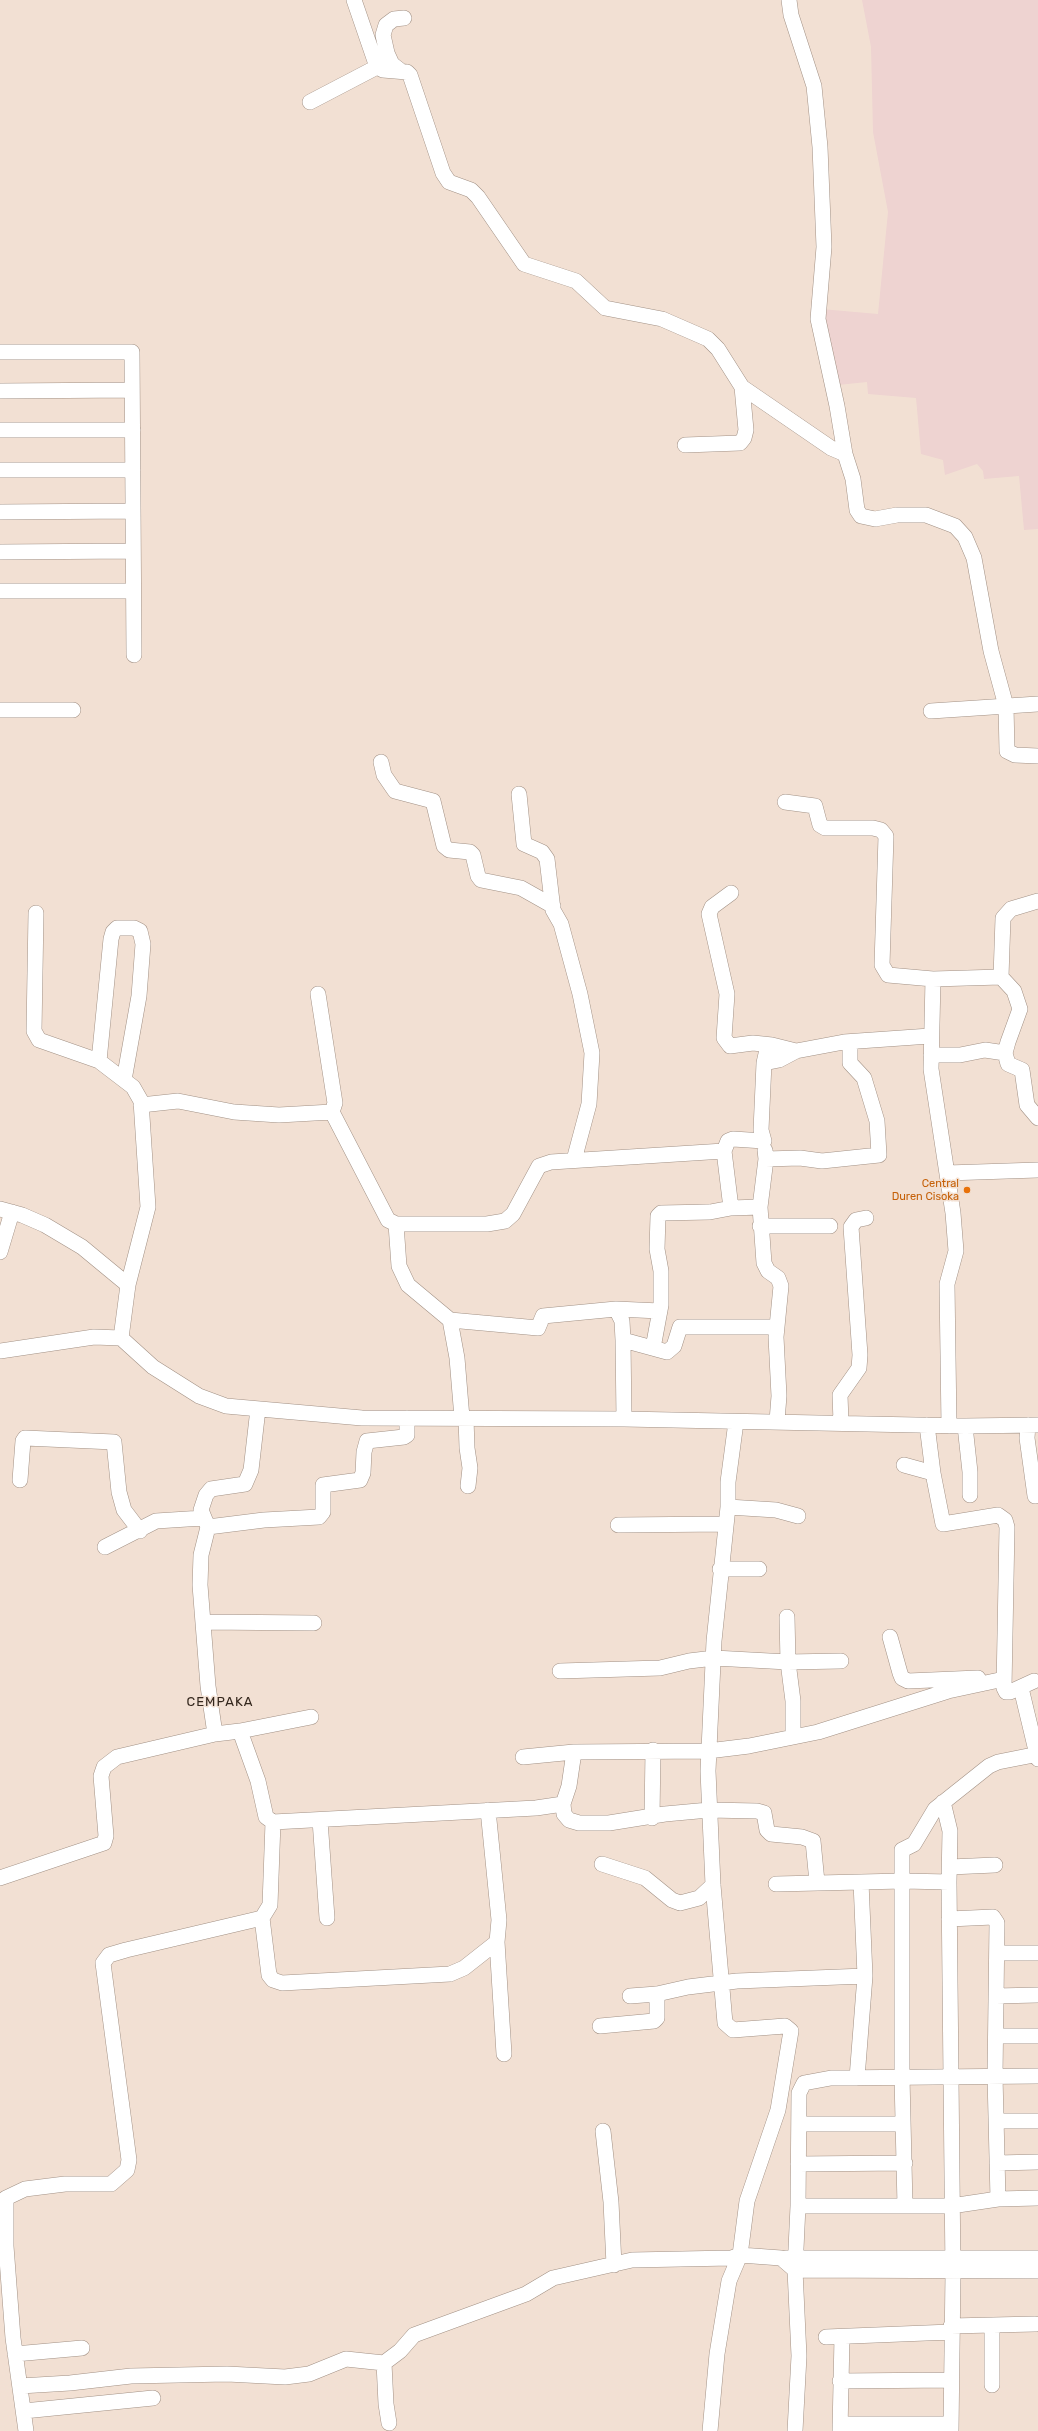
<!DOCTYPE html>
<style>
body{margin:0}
canvas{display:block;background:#f2e0d3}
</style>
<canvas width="1038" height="2431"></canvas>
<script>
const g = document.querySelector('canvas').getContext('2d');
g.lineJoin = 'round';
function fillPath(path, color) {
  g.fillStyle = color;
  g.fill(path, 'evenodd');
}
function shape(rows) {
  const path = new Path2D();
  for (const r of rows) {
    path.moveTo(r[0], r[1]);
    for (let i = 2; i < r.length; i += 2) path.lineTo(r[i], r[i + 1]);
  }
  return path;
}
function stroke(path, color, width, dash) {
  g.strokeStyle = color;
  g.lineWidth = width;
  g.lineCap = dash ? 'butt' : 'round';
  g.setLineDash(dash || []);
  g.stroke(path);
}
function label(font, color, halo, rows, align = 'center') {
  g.font = font + ' Rubik,sans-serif';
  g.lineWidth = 3;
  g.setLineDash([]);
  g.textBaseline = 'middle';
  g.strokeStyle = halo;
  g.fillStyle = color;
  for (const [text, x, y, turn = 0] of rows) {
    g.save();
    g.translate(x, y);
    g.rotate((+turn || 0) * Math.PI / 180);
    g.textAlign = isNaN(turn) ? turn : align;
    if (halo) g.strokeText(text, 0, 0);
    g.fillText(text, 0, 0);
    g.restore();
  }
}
const industrial = shape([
 [862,0,1038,0,1038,529,1024,530,1019,476,984,479,983,471,977,464,945,475,943,460,921,454,916,398,868,394,867,382,838,385,821,309,878,314,888,212,873,132,871,47]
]);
const minor = shape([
 [354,0,377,67,383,70,407,72,410,75,443,173,449,182,471,190,478,197,524,264,576,281,605,308,662,319,708,339,718,349,742,387,831,448,845,454],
 [789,0,791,15,814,86,820,147,824,247,818,319,837,406,845,454,853,479,857,510,861,516,875,519,897,515,926,515,955,526,965,537,974,558,991,651,1006,706,1007,751,1015,755,1038,756],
 [401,71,392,64,387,53,383,35,386,25,394,19,404,18],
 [310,102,377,67],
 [0,352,132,352,134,655],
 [0,391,132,390],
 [0,430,133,430],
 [685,445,740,443,744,438,746,430,742,387],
 [0,470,133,470],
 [0,512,133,511],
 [0,552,133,551],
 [0,591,133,591],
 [0,710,73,710],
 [931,711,1038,704],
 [381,762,384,775,395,791,433,801,444,846,449,850,470,852,473,855,478,876,481,880,521,888,553,906],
 [519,794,524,844,542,852,547,859,553,910,561,924,580,994,592,1053,589,1104,574,1160],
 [785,802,815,806,820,825,825,828,873,828,881,830,886,836,882,965,888,975,933,979,1001,977,1003,918,1011,909,1038,901],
 [36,913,34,1031,39,1040,99,1061,133,1087,141,1101,148,1207,128,1285],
 [1001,977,1014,991,1020,1009,1008,1042,1005,1053,1008,1064,1022,1070,1027,1105,1038,1118],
 [933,979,931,1069,953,1213,956,1251,947,1284,949,1426],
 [318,994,335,1103,332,1112],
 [772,1045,796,1051,844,1042,930,1036],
 [931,1055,960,1055,985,1050,1005,1053],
 [99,1061,111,939,113,932,117,928,134,928,140,931,143,944,139,996,124,1080],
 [764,1063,779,1060,796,1051],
 [141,1105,178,1101,234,1112,279,1115,332,1112,388,1220,396,1224,487,1224,505,1221,513,1214,539,1166,551,1162,724,1151,728,1141,733,1139,764,1141,761,1130,764,1063,766,1054,772,1045,753,1043,730,1046,724,1038,727,994,709,914,712,907,731,893],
 [766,1159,800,1158,822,1161,879,1155,877,1121,864,1078,850,1063,850,1042],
 [947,1173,1038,1170],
 [760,1207,764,1263,768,1271,778,1278,781,1286,776,1337,779,1396,777,1421],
 [731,1208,760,1207,766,1159,765,1150],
 [0,1209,22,1215,45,1225,82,1247,128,1285,121,1338],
 [396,1224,399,1266,408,1285,450,1320,457,1358,462,1418],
 [760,1226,830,1226],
 [0,1252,12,1212],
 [616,1309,660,1311],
 [450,1320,538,1328,543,1316,616,1309,622,1321,623,1340,624,1419],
 [623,1340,667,1352,674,1346,680,1327,776,1327],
 [653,1348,661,1305,661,1271,657,1249,658,1216,661,1213,710,1212,731,1208,724,1151],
 [0,1351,94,1337,121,1338,153,1367,199,1396,226,1406,362,1418,624,1419,965,1426,1038,1425],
 [466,1418,467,1448,470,1468,468,1486],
 [736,1422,728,1482,728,1507,714,1641,708,1771,713,1885,725,2023,733,2030,785,2026,791,2031,778,2110,747,2201,740,2255,781,2258,795,2270,1038,2271],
 [841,1422,840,1395,859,1368,860,1355,851,1227,856,1220,866,1218],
 [927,1425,933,1473,943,1524,998,1515,1005,1520,1007,1527,1004,1688,1006,1692,1010,1692,1034,1681],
 [1028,1425,1027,1438,1035,1496],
 [965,1426,970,1472,970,1495],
 [904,1465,933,1473],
 [20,1480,23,1441,25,1438,114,1442,119,1492,124,1510,140,1531],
 [728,1507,776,1510,798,1516],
 [618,1525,726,1524],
 [208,1527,264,1520,319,1517,323,1512,323,1485,360,1480,363,1473,364,1452,367,1441,404,1437,407,1435,407,1418],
 [105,1547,156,1521,203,1518],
 [720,1569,759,1569],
 [787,1617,788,1662,793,1701,793,1737],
 [204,1622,314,1623],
 [890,1637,900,1673,902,1678,908,1681,978,1678],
 [560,1671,660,1668,689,1661,714,1658,788,1662,841,1661],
 [1021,1688,1038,1759],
 [240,1731,311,1717],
 [215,1734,208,1686,200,1585,201,1555,208,1527,201,1510,206,1495,211,1489,245,1484,251,1470,258,1409],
 [523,1757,574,1752],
 [943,1802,950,1831,949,1882],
 [563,1804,564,1814,569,1820,579,1823,609,1823,665,1814,709,1810,757,1811,764,1813,767,1830,771,1834,802,1837,813,1841,817,1882],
 [488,1810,499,1920,497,1942,504,2054],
 [652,1818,653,1750],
 [320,1820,327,1918],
 [602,1864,645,1878,672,1900,680,1903,699,1898,713,1885],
 [950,1867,995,1865],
 [0,1878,104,1843,106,1836,101,1776,104,1767,117,1757,215,1734,240,1731,258,1781,266,1817,273,1822,536,1808,563,1804,569,1786,574,1752,708,1751,749,1746,818,1732,948,1691,1004,1679],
 [776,1884,903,1881,949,1882,953,2273,951,2431],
 [262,1918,269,1975,273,1980,282,1983,450,1974,464,1968,497,1942],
 [949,1919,993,1917,997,1923,995,2076,998,2199],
 [997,1953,1038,1953],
 [630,1996,657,1994,688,1987,737,1981,865,1976],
 [996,1996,1038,1995],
 [600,2026,654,2021,657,2018,657,1994],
 [996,2036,1038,2036],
 [857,2078,865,1976,861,1882],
 [997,2121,1038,2121],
 [799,2124,903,2124],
 [603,2131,611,2202,614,2265],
 [997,2163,1038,2162],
 [798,2164,905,2163],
 [798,2206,799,2093,804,2083,831,2078,1038,2076],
 [905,2206,902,2077,902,1850,914,1844,935,1809,989,1766,998,1762,1038,1754],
 [786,2258,1038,2258],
 [951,2326,1035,2324],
 [826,2337,951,2332],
 [15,2354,82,2348],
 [384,2363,386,2404,389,2423],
 [840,2381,951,2380],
 [992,2385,992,2326],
 [20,2386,70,2383,131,2376,227,2374,285,2377,309,2374,346,2359,384,2363,400,2351,414,2335,526,2294,553,2278,632,2260,731,2258,740,2255],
 [24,2411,153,2398],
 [840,2424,951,2424],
 [26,2431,13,2338,6,2246,6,2198,25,2189,65,2184,111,2184,127,2170,129,2160,103,1963,109,1955,126,1950,262,1918,270,1905,273,1822],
 [710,2431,717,2354,729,2281,740,2255],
 [795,2431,799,2356,795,2270,798,2206,951,2206,998,2199,1038,2198],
 [840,2431,842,2337]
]);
const markers = [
 [967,1190,4,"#e8710a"]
];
const foodNames = [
 ["Central",959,1184],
 ["Duren Cisoka",959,1197]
];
const quarterNames = [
 ["CEMPAKA",220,1702]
];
fillPath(industrial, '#eed3d1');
stroke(minor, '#a29185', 16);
stroke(minor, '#fff', 15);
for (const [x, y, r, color] of markers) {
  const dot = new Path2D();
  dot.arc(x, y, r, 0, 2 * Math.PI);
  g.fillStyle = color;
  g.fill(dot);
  stroke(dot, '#f2e0d3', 1.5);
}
label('11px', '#c56008', '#f2e0d3', foodNames, 'right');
g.letterSpacing = '1px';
label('13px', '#34271d', '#f2e0d3', quarterNames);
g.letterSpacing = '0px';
</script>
